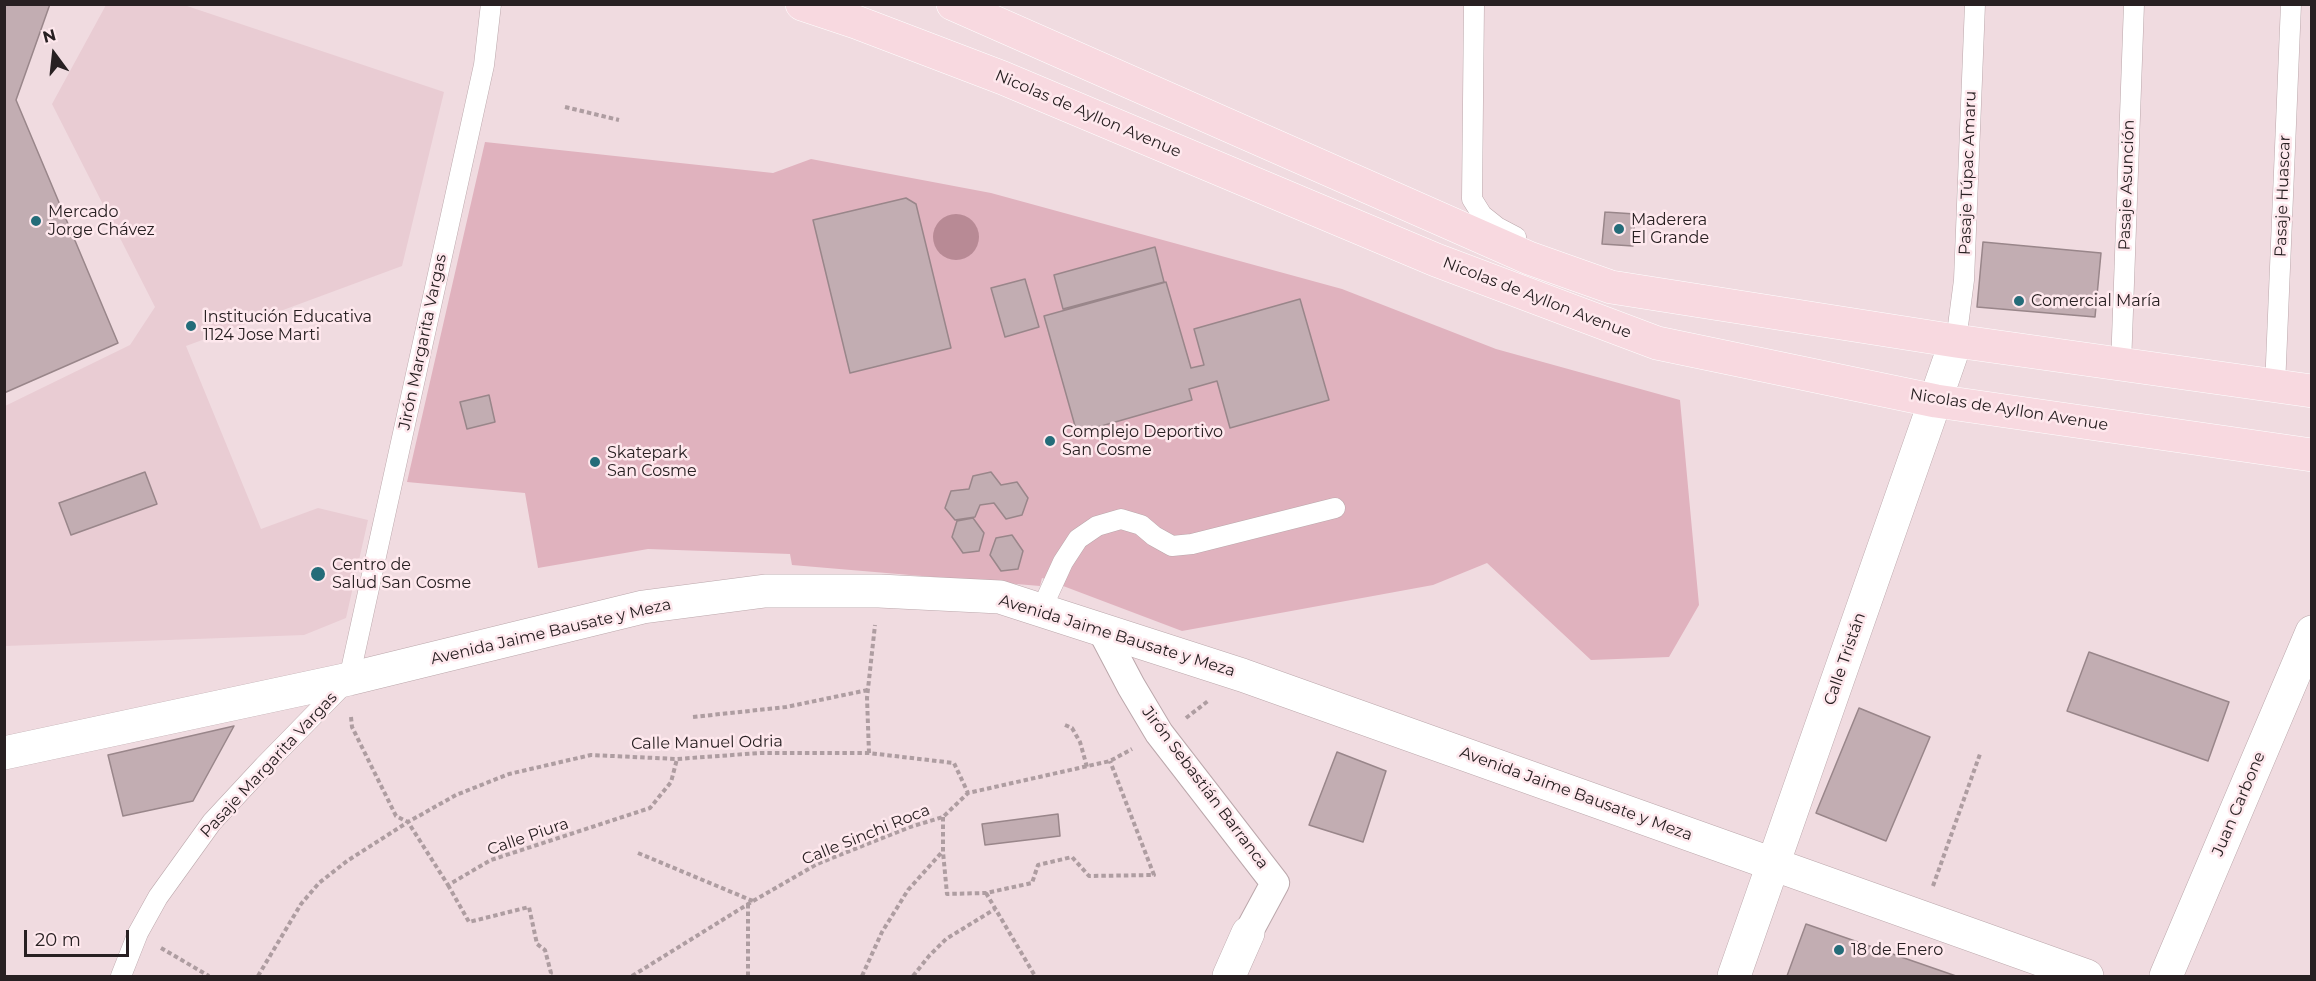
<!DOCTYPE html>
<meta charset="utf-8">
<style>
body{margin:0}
#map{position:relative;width:2316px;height:981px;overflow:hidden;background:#f0dbe0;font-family:Montserrat,sans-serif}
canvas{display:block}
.frame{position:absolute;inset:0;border:6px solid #282022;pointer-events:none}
.north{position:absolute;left:24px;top:24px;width:60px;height:60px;-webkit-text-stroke:4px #fee8ed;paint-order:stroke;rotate:345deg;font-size:16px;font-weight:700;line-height:24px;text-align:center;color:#282022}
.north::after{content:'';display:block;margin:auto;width:21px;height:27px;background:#282022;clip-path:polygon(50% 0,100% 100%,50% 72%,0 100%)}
.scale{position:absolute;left:24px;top:930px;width:105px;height:27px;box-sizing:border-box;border:3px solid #282022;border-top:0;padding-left:8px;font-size:18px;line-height:21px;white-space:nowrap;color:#282022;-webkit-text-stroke:4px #fee8ed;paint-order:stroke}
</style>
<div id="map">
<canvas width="2316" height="981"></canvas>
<div class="frame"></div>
<div class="north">N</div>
<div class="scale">20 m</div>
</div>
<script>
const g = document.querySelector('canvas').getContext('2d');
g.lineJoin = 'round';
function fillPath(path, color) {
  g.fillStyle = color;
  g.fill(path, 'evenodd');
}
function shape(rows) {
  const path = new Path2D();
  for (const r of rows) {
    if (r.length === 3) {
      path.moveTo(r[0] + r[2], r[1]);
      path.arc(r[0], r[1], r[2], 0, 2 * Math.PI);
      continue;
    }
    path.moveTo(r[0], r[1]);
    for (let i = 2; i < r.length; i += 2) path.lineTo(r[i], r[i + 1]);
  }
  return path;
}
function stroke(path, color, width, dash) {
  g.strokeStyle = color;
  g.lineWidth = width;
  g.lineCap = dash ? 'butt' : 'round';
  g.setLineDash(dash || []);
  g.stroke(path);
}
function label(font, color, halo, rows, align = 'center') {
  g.font = font + ' Montserrat,sans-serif';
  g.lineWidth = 5;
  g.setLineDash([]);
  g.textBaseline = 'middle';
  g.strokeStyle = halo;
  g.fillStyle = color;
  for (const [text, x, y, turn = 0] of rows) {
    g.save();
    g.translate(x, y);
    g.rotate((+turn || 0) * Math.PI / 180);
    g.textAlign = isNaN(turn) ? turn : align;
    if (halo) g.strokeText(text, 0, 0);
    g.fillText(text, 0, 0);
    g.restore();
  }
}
const built = shape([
 [106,5,184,5,444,92,402,266,186,346,261,529,318,508,368,520,346,618,304,635,5,646,5,406,130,345,155,307,52,104]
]);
const green = shape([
 [485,142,773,173,811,159,991,193,1342,289,1496,349,1680,400,1699,605,1669,657,1591,660,1487,563,1433,585,1182,631,1042,578,1040,586,792,565,790,554,648,549,538,568,525,493,407,482]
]);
const water = shape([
 [956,237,23]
]);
const building = shape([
 [4,4,50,4,16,100,118,343,4,393,4,4],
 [906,198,916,204,951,348,850,373,813,220,906,198],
 [1605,212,1635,214,1633,246,1602,244,1605,212],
 [1983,242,2101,253,2095,317,1977,307,1983,242],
 [1155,247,1164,282,1063,309,1054,275,1155,247],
 [1025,279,1039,327,1005,337,991,288,1025,279],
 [1166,282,1191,368,1204,365,1194,329,1300,299,1329,400,1230,428,1217,381,1189,389,1192,400,1077,433,1044,316,1166,282],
 [489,395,495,422,467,429,460,402,489,395],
 [145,472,157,504,71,535,59,503,145,472],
 [991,472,1001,485,1017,482,1028,498,1022,515,1006,519,994,503,980,505,975,517,955,520,945,508,951,491,969,489,973,476,991,472],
 [973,518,984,533,979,551,963,553,952,537,957,521,973,518],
 [1012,535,1023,551,1018,569,1001,571,990,555,996,538,1012,535],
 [2089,652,2229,702,2208,761,2067,711,2089,652],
 [1859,708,1930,737,1886,841,1816,813,1859,708],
 [234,726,193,801,123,816,108,755,234,726],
 [1337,752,1386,771,1363,842,1309,825,1337,752],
 [1058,814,1060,836,985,845,982,824,1058,814],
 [1806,924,1956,976,1787,976,1806,924]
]);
const path = shape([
 [565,107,619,120],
 [351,717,352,727,396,816,408,822,448,885,491,860,650,808,671,782,677,759],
 [693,717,786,707,868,690],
 [1186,718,1208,701],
 [1065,725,1072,728,1080,742,1087,767],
 [869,753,867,698,875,625],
 [943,817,943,852,947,894,986,893,1032,883,1038,865,1072,857,1089,876,1154,875,1110,761],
 [638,853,753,901],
 [448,885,469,922,529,907,537,944,545,950,551,973,549,976],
 [1933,886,1980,754],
 [986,893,1035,976],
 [748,904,748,976],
 [161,948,209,976],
 [258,976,301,904,319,883,347,861,408,822,456,795,509,774,591,755,677,759,760,753,869,753,954,763,968,793],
 [632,976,753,901,817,864,910,827,943,817,968,793,1110,761,1132,749],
 [862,976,882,932,908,890,942,852],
 [913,976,929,956,946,939,995,909]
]);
const service = shape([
 [1474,4,1472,199,1482,215,1497,227,1516,237],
 [1950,337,1956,341,1964,280,1975,4],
 [2121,366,2134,4],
 [2275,387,2291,4],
 [1041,610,1063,562,1078,539,1097,526,1121,519,1141,525,1154,536,1172,546,1192,544,1335,508],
 [121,976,138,933,158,897,212,822,264,766,349,679,484,65,491,4]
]);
const pedestrian = shape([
 [1101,629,1131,686,1159,733,1275,883,1248,933]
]);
const minor = shape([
 [1229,976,1248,933],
 [1734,976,1956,341],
 [2166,976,2312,632]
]);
const tertiary = shape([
 [4,753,349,679,643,607,765,591,879,591,1000,597,1242,675,2087,976]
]);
const primary = shape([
 [802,4,856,22,1003,78,1436,260,1657,343,1936,401,2312,455],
 [953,4,1529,258,1611,287,1956,341,2312,391]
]);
const markers = [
 [36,221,6,"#246c79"],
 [1619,229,6,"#246c79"],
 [2019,301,6,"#246c79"],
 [191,326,6,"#246c79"],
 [1050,441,6,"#246c79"],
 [595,462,6,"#246c79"],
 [318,574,8,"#246c79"],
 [1839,950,6,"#246c79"]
];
const streetNames = [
 ["Nicolas de Ayllon Avenue",1088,114,23],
 ["Pasaje Túpac Amaru",1968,173,-88],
 ["Pasaje Asunción",2127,185,-88],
 ["Pasaje Huascar",2283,196,-88],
 ["Nicolas de Ayllon Avenue",1537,298,21],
 ["Jirón Margarita Vargas",423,342,-78],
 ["Nicolas de Ayllon Avenue",2009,410,9],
 ["Avenida Jaime Bausate y Meza",551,632,-13],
 ["Avenida Jaime Bausate y Meza",1117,636,17],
 ["Calle Tristán",1845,659,-71],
 ["Calle Manuel Odria",707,743,-1],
 ["Pasaje Margarita Vargas",269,765,-47],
 ["Jirón Sebastián Barranca",1205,788,53],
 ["Avenida Jaime Bausate y Meza",1576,794,20],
 ["Juan Carbone",2239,804,-67],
 ["Calle Sinchi Roca",866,835,-22],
 ["Calle Piura",528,837,-19]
];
const poiNames = [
 ["Mercado",48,212],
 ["Jorge Chávez",48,230],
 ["Maderera",1631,220],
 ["El Grande",1631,238],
 ["Comercial María",2031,301],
 ["Institución Educativa",203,317],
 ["1124 Jose Marti",203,335],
 ["Complejo Deportivo",1062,432],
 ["San Cosme",1062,450],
 ["Skatepark",607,453],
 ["San Cosme",607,471],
 ["Centro de",332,565],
 ["Salud San Cosme",332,583],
 ["18 de Enero",1851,950]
];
fillPath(built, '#e9ccd3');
fillPath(green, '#e0b2be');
fillPath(water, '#b88a95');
fillPath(building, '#c2adb2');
stroke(building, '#99868a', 1.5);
stroke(service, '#bba7ab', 21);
stroke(pedestrian, '#bba7ab', 30);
stroke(minor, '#bba7ab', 34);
stroke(tertiary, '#bba7ab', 34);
stroke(primary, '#fff', 34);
stroke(path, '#ae9da1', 4, [4.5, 3]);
stroke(service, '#fff', 20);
stroke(pedestrian, '#fff', 28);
stroke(minor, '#fff', 33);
stroke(tertiary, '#fff', 33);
stroke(primary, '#f8d9e0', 33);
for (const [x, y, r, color] of markers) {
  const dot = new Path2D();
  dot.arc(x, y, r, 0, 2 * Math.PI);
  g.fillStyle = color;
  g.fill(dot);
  stroke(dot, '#fee8ed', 2);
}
label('16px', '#282022', '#fee8ed', streetNames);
label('16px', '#282022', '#fee8ed', poiNames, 'left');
</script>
